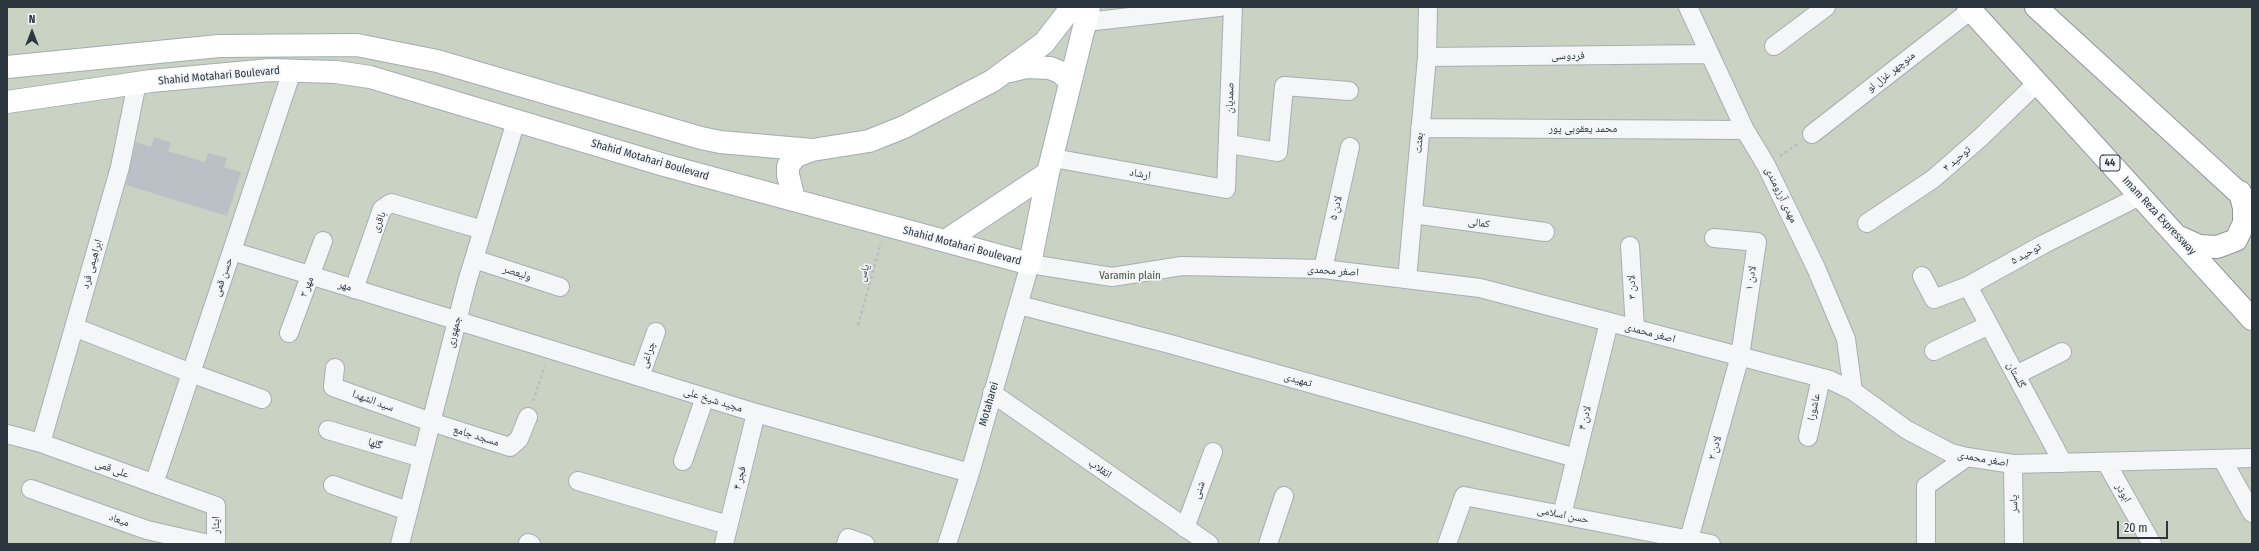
<!DOCTYPE html>
<meta charset="utf-8">
<style>
body{margin:0}
#map{position:relative;width:2259px;height:551px;overflow:hidden;background:#e2e6e9;font-family:"Fira Sans Condensed",sans-serif}
canvas{display:block}
.frame{position:absolute;inset:0;border:8px solid #2c363f;pointer-events:none}
.north{position:absolute;left:12px;top:12px;width:40px;height:40px;-webkit-text-stroke:3px #f2f4f7;paint-order:stroke;rotate:0deg;font-size:11px;font-weight:700;line-height:16px;text-align:center;color:#2c363f}
.north::after{content:'';display:block;margin:auto;width:14px;height:18px;background:#2c363f;clip-path:polygon(50% 0,100% 100%,50% 72%,0 100%)}
.scale{position:absolute;left:2117px;top:521px;width:51px;height:18px;box-sizing:border-box;border:2px solid #2c363f;border-top:0;padding-left:5px;font-size:12px;line-height:14px;white-space:nowrap;color:#2c363f;-webkit-text-stroke:3px #f2f4f7;paint-order:stroke}
</style>
<div id="map">
<canvas width="2259" height="551"></canvas>
<div class="frame"></div>
<div class="north">N</div>
<div class="scale">20 m</div>
</div>
<script>
const g = document.querySelector('canvas').getContext('2d');
g.lineJoin = 'round';
function fillPath(path, color) {
  g.fillStyle = color;
  g.fill(path, 'evenodd');
}
function shape(rows) {
  const path = new Path2D();
  for (const r of rows) {
    path.moveTo(r[0], r[1]);
    for (let i = 2; i < r.length; i += 2) path.lineTo(r[i], r[i + 1]);
  }
  return path;
}
function stroke(path, color, width, dash) {
  g.strokeStyle = color;
  g.lineWidth = width;
  g.lineCap = dash ? 'butt' : 'round';
  g.setLineDash(dash || []);
  g.stroke(path);
}
function label(font, color, halo, rows, align = 'center') {
  g.font = font + ' "Fira Sans Condensed","Noto Naskh Arabic",sans-serif';
  g.lineWidth = 3.5;
  g.setLineDash([]);
  g.textBaseline = 'middle';
  g.strokeStyle = halo;
  g.fillStyle = color;
  for (const [text, x, y, turn = 0] of rows) {
    g.save();
    g.translate(x, y);
    g.rotate((+turn || 0) * Math.PI / 180);
    g.textAlign = isNaN(turn) ? turn : align;
    if (halo) g.strokeText(text, 0, 0);
    g.fillText(text, 0, 0);
    g.restore();
  }
}
const green = shape([
 [7,7,2252,7,2252,544,7,544]
]);
const building = shape([
 [154,137,171,143,168,151,205,162,208,153,227,158,224,167,241,172,227,216,126,185,136,142,151,147]
]);
const path = shape([
 [1780,156,1799,143],
 [858,325,881,243],
 [533,401,545,366]
]);
const minor = shape([
 [1688,7,1745,130,1766,165,1816,268,1846,339,1853,391],
 [1086,22,1220,7],
 [1774,46,1826,7],
 [1427,57,1710,54],
 [1420,128,1745,130],
 [1812,134,1971,10],
 [1229,144,1278,152,1284,86,1349,91],
 [1053,158,1226,189,1233,7],
 [1413,214,1545,232],
 [1867,223,1933,179,1980,138,2037,83],
 [1630,246,1635,329],
 [232,251,756,413,970,473],
 [474,259,560,287],
 [1323,269,1350,147],
 [1922,276,1934,299,1968,286,2044,244,2140,196],
 [1407,279,1427,57,1428,7],
 [1968,286,2063,463],
 [354,289,382,209,391,203,483,230],
 [1019,305,1170,344,1576,458],
 [74,327,191,373,262,399],
 [289,333,323,241],
 [1934,351,1989,325],
 [335,368,333,387,431,422,510,447,519,439,528,417],
 [2016,375,2062,352],
 [640,377,656,332],
 [992,393,1209,544],
 [328,430,422,458],
 [7,434,41,443,216,506,216,544],
 [1808,437,1821,378],
 [41,443,120,167,137,83],
 [2222,459,2252,513],
 [683,461,705,397],
 [2106,462,2152,544],
 [2013,464,2014,544],
 [578,481,728,525],
 [154,484,292,71],
 [333,485,408,511],
 [31,489,147,530,209,544],
 [1562,515,1609,322],
 [1185,528,1213,452],
 [1689,539,1740,356,1757,242,1714,238],
 [528,543,531,544],
 [400,544,467,282,516,121],
 [724,544,756,413],
 [846,544,848,538,865,544],
 [947,544,970,473,1030,264,1112,277,1182,266,1323,269,1480,288,1830,380,1853,391,1907,430,1951,453,1967,457,2013,464,2252,458],
 [1268,544,1284,496],
 [1447,544,1464,496,1711,544],
 [1926,544,1926,486,1967,457]
]);
const major = shape([
 [7,67,219,46,357,45,437,61,701,138,720,142,812,150,869,141,904,127,992,81,1044,43,1068,12,1069,7],
 [1010,71,1026,67,1050,68,1060,72,1070,81],
 [7,102,151,81,270,70,336,72,370,77,664,165,1030,264,1048,173,1089,7],
 [794,199,788,175,788,166,796,156,812,150],
 [947,240,1048,173]
]);
const highway = shape([
 [1968,7,2252,319],
 [2036,7,2252,205],
 [2179,237,2199,246,2217,247,2236,240,2244,223,2244,208,2240,192]
]);
const shields = [
 [2110,163,20]
];
const shieldNames = [
 ["44",2110,163]
];
const streetNames = [
 ["فردوسی",1568,56,-1],
 ["منوچهر غزل لو",1891,72,-38],
 ["Shahid Motahari Boulevard",219,76,-5],
 ["صمدیان",1230,98,-88],
 ["محمد یعقوبی پور",1583,129],
 ["بعثت",1419,143,-85],
 ["توحید ۴",1957,159,-41],
 ["Shahid Motahari Boulevard",650,160,16],
 ["ارشاد",1140,174,10],
 ["مهدی آرزومندی",1781,195,64],
 ["لادن ۵",1336,208,-77],
 ["Imam Reza Expressway",2159,216,47],
 ["باقری",379,222,-68],
 ["کمالی",1479,223,8],
 ["Shahid Motahari Boulevard",962,246,15],
 ["توحید ۵",2026,254,-29],
 ["ابراهیمی فرد",92,264,-74],
 ["اصغر محمدی",1333,271,4],
 ["ولیعصر",517,273,18],
 ["یاس",864,273,-74],
 ["حسن قمی",223,277,-71],
 ["لادن ۱",1751,278,-82],
 ["مهر",345,286,17],
 ["مهر ۲",307,287,-69],
 ["لادن ۳",1632,287,-93],
 ["جمهوری",454,332,-76],
 ["اصغر محمدی",1650,333,15],
 ["چراغی",648,355,-71],
 ["گلستان",2016,375,62],
 ["تمهیدی",1298,380,16],
 ["مجید شیخ علی",713,400,17],
 ["سید الشهدا",373,401,20],
 ["Motaharei",989,404,-74],
 ["عاشورا",1814,407,-78],
 ["لادن ۴",1585,418,-76],
 ["مسجد جامع",476,436,17],
 ["گلها",375,444,17],
 ["لادن ۲",1715,448,-75],
 ["اصغر محمدی",1983,459,10],
 ["علی قمی",112,469,20],
 ["انقلاب",1100,469,34],
 ["فجر ۴",740,478,-76],
 ["شنی",1199,490,-70],
 ["ابوذر",2123,493,60],
 ["یاسر",2014,504,-91],
 ["حسن اسلامی",1563,515,11],
 ["میعاد",119,520,19],
 ["ایثار",216,525,-89]
];
const parkNames = [
 ["Varamin plain",1130,276]
];
fillPath(green, '#cad2c4');
fillPath(building, '#bac0c5');
stroke(minor, '#a8aeb3', 20);
stroke(major, '#a3acb3', 24);
stroke(highway, '#8b959e', 24);
stroke(path, '#b9bcc0', 2.5, [3, 3]);
stroke(minor, '#f5f6f8', 18);
stroke(major, '#fff', 22);
stroke(highway, '#fff', 22);
for (const [x, y, w] of shields) {
  const box = new Path2D();
  box.roundRect(x - w / 2, y - 8, w, 16, 3);
  g.fillStyle = '#f2f4f7';
  g.fill(box);
  stroke(box, '#2c363f', 1);
}
label('bold 10px', '#2c363f', null, shieldNames);
label('11px', '#2c363f', '#f2f4f7', streetNames);
label('11px', '#45593b', '#f2f4f7', parkNames);
</script>
